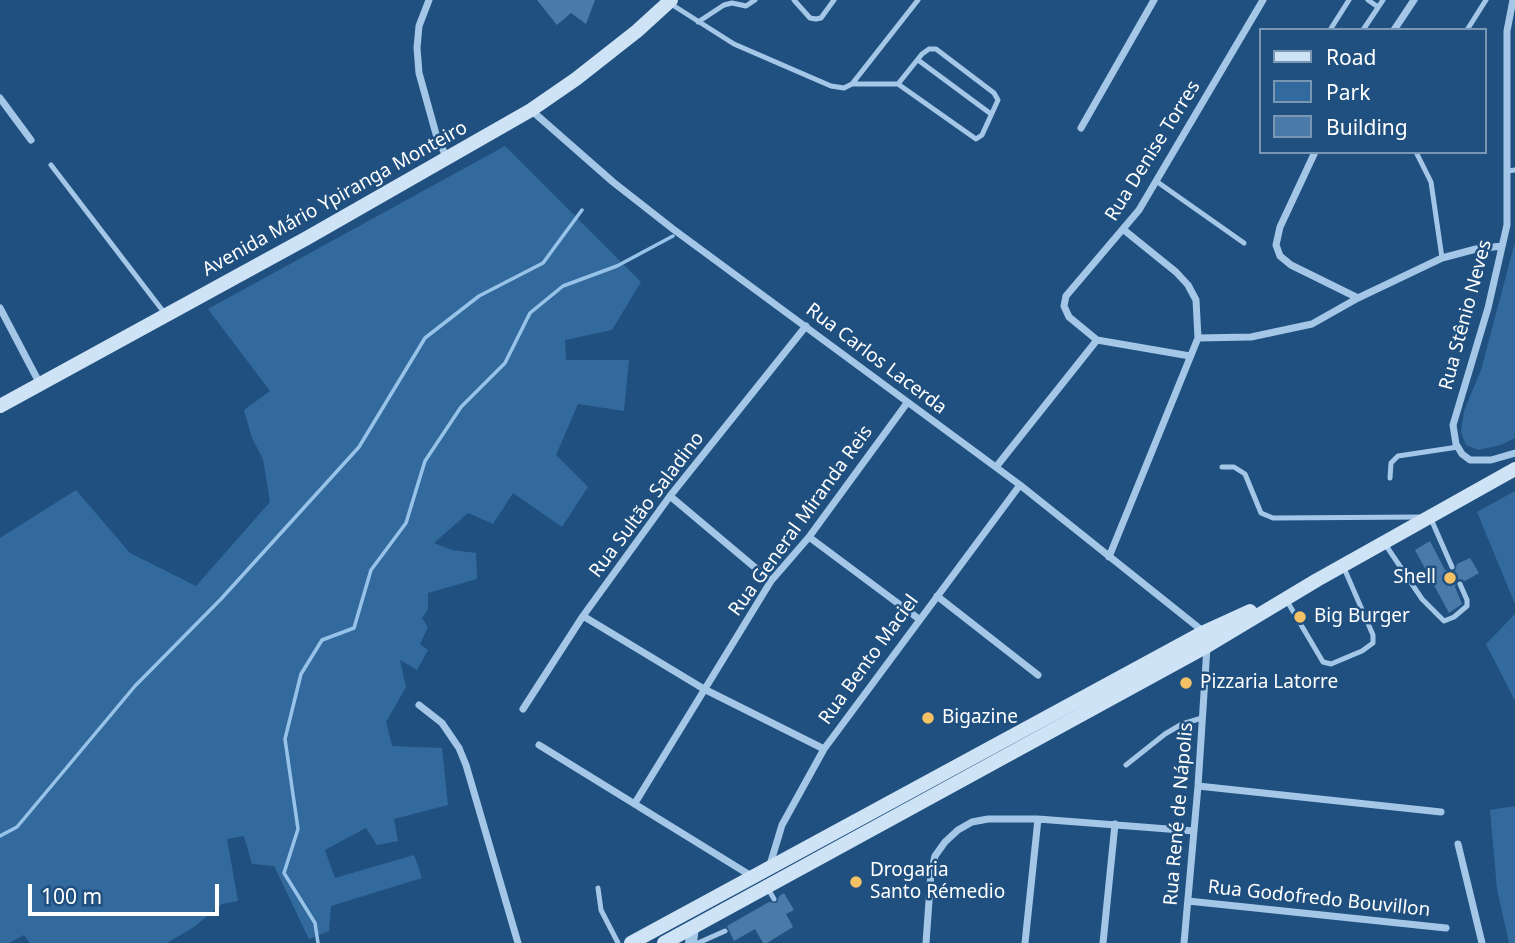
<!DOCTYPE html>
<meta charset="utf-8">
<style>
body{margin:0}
#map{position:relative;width:1515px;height:943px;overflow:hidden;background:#20507f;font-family:"Noto Sans",sans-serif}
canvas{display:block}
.legend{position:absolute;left:1259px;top:28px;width:228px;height:126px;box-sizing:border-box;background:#20507f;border:2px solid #7996b2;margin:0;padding:9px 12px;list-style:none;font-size:21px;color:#fff}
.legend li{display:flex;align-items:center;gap:14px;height:35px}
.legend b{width:35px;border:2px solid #7996b2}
.scale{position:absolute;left:28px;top:884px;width:191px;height:32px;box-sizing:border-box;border:4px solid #fff;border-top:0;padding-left:9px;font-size:21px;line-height:24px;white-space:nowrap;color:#fff;-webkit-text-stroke:5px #20507f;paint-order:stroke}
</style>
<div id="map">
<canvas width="1515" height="943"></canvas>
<ul class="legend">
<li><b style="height:9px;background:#cfe3f6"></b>Road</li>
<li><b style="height:19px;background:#336a9d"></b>Park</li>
<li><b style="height:19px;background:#497aa8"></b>Building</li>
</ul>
<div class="scale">100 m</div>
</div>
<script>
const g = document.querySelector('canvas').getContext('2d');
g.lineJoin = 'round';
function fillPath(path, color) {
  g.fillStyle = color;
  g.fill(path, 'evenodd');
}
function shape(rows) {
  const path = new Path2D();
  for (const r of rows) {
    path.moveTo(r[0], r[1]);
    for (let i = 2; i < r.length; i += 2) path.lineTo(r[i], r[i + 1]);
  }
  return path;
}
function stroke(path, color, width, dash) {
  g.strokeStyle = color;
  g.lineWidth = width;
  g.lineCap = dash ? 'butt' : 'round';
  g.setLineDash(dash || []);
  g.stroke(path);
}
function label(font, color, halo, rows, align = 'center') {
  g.font = font + ' "Noto Sans",sans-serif';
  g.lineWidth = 5;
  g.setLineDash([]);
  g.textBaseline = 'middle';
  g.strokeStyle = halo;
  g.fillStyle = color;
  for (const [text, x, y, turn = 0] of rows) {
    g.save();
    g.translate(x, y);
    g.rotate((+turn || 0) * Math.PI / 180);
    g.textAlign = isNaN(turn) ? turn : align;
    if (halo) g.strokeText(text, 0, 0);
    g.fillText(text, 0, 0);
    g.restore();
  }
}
const green = shape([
 [505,146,641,282,612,330,565,340,566,360,629,360,624,411,578,404,556,455,588,487,562,527,513,493,493,524,468,513,434,543,452,550,476,553,477,579,428,593,428,609,422,618,428,627,420,644,428,650,417,670,400,660,406,687,386,722,392,746,442,748,448,805,394,819,398,841,377,845,366,828,325,850,335,878,414,855,422,878,331,906,329,931,309,939,274,866,252,864,244,836,227,839,238,901,222,904,194,927,167,943,30,943,24,935,9,943,0,943,0,538,76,490,130,553,196,586,270,502,263,459,252,438,244,410,270,391,208,309],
 [1515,242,1515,438,1501,445,1478,450,1466,445,1461,432,1464,411,1481,370],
 [1515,491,1515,604,1477,512],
 [1515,614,1515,701,1486,644],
 [1515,806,1515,943,1509,943,1497,889,1490,810]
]);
const stream = shape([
 [0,836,17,827,135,686,221,599,359,447,425,338,479,296,543,263,582,210],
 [318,943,315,923,284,873,298,829,285,739,301,674,322,640,354,628,371,570,406,523,425,461,461,407,505,363,530,313,563,286,617,266,673,236]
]);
const building = shape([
 [537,0,595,0,586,24,571,13,557,25],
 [1430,541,1445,570,1455,571,1457,564,1470,558,1479,573,1465,581,1461,579,1456,580,1455,587,1462,604,1449,613,1415,550],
 [784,893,794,910,786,914,793,927,767,943,763,943,755,929,734,941,727,926,769,902,777,903,779,896]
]);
const service = shape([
 [794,0,810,18,816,19,821,18,834,0],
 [1368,0,1378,7],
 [671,4,734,44,831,86,844,88,852,84,918,0],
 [698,22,724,5,732,3,746,6,755,0],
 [1330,30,1349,0],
 [1363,30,1383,0],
 [1467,30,1486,0],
 [918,60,991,114],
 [852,84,898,84,976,139,982,135,998,100,994,93,936,49,929,49,922,54,898,84],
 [1416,152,1431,182,1442,258],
 [51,165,166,315],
 [1507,171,1515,170],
 [1156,181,1244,243],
 [1222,467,1234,467,1245,474,1261,513,1273,518,1420,517],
 [1390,478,1391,463,1398,456,1458,447],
 [1431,519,1452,567],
 [1385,544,1422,599,1444,621,1454,617,1467,606,1467,600,1460,584],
 [1287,601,1323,662,1331,664,1362,651,1373,643,1373,635,1344,568],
 [1126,765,1165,734,1182,724,1202,718],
 [767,887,774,899],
 [598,888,601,910,618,943],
 [698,943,725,931]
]);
const minor = shape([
 [429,0,419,26,417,48,419,73,436,134,447,159],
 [1513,0,1507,31,1507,225,1488,308,1453,425,1456,444,1462,454,1470,460,1491,460,1515,453],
 [1394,30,1414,0],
 [0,98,31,140],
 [531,110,613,182,673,229,1020,485,1204,632],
 [1081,128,1154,0],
 [1315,152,1280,227,1276,245,1280,256,1291,265,1358,298],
 [0,308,40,384],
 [1198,338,1251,337,1312,324,1358,298,1442,258,1476,249,1502,246],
 [1190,356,1097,340,1069,317,1064,306,1066,296,1139,210,1263,0],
 [996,467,1097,340],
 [670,496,771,581],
 [809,537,919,619],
 [1109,557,1198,338,1196,300,1188,285,1176,272,1124,230],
 [937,596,1038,675],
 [583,616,704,689,824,749],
 [419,705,442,723,459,748,466,765,518,943],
 [523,709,583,616,670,496,806,326],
 [539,745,753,877],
 [1198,786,1441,812],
 [635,803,771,581,809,537,907,403],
 [1458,844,1482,943],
 [769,868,782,825,824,749,1020,485],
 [1188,901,1446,928],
 [926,943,931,873,935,856,945,842,958,830,972,822,988,819,1038,819,1194,831],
 [1025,943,1038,819],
 [1103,943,1115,824],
 [1184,943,1198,786,1207,647]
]);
const tertiary = shape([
 [691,943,693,927]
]);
const secondary = shape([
 [0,406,307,238,531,110,576,79,637,31,671,0],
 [631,943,1204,632,1250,611],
 [664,943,1207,646,1317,580,1515,469]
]);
const markers = [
 [1450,578,7,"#f5c165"],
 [1300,617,7,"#f5c165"],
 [1186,683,7,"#f5c165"],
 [928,718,7,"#f5c165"],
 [856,882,7,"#f5c165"]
];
const streetNames = [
 ["Rua Denise Torres",1153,151,-58],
 ["Avenida Mário Ypiranga Monteiro",335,199,-29],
 ["Rua Stênio Neves",1466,315,-75],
 ["Rua Carlos Lacerda",876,359,37],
 ["Rua Sultão Saladino",647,505,-53],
 ["Rua General Miranda Reis",801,521,-54],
 ["Rua Bento Maciel",869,660,-54],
 ["Rua René de Nápolis",1179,814,-85],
 ["Rua Godofredo Bouvillon",1319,899,6]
];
const poiNames = [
 ["Shell",1436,578,"right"],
 ["Big Burger",1314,617],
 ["Pizzaria Latorre",1200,683],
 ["Bigazine",942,718],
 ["Drogaria",870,871],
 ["Santo Rémedio",870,893]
];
fillPath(green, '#336a9d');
stroke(stream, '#98c3e9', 3.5);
fillPath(building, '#497aa8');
stroke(service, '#a5c7e7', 5);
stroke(minor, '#a5c7e7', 7);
stroke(tertiary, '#a5c7e7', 12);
stroke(secondary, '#cfe3f6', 14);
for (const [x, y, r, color] of markers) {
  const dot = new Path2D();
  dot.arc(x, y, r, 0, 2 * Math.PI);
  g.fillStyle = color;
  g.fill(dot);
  stroke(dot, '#20507f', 2.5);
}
label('19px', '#fff', '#20507f', streetNames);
label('19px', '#fff', '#20507f', poiNames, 'left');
</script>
